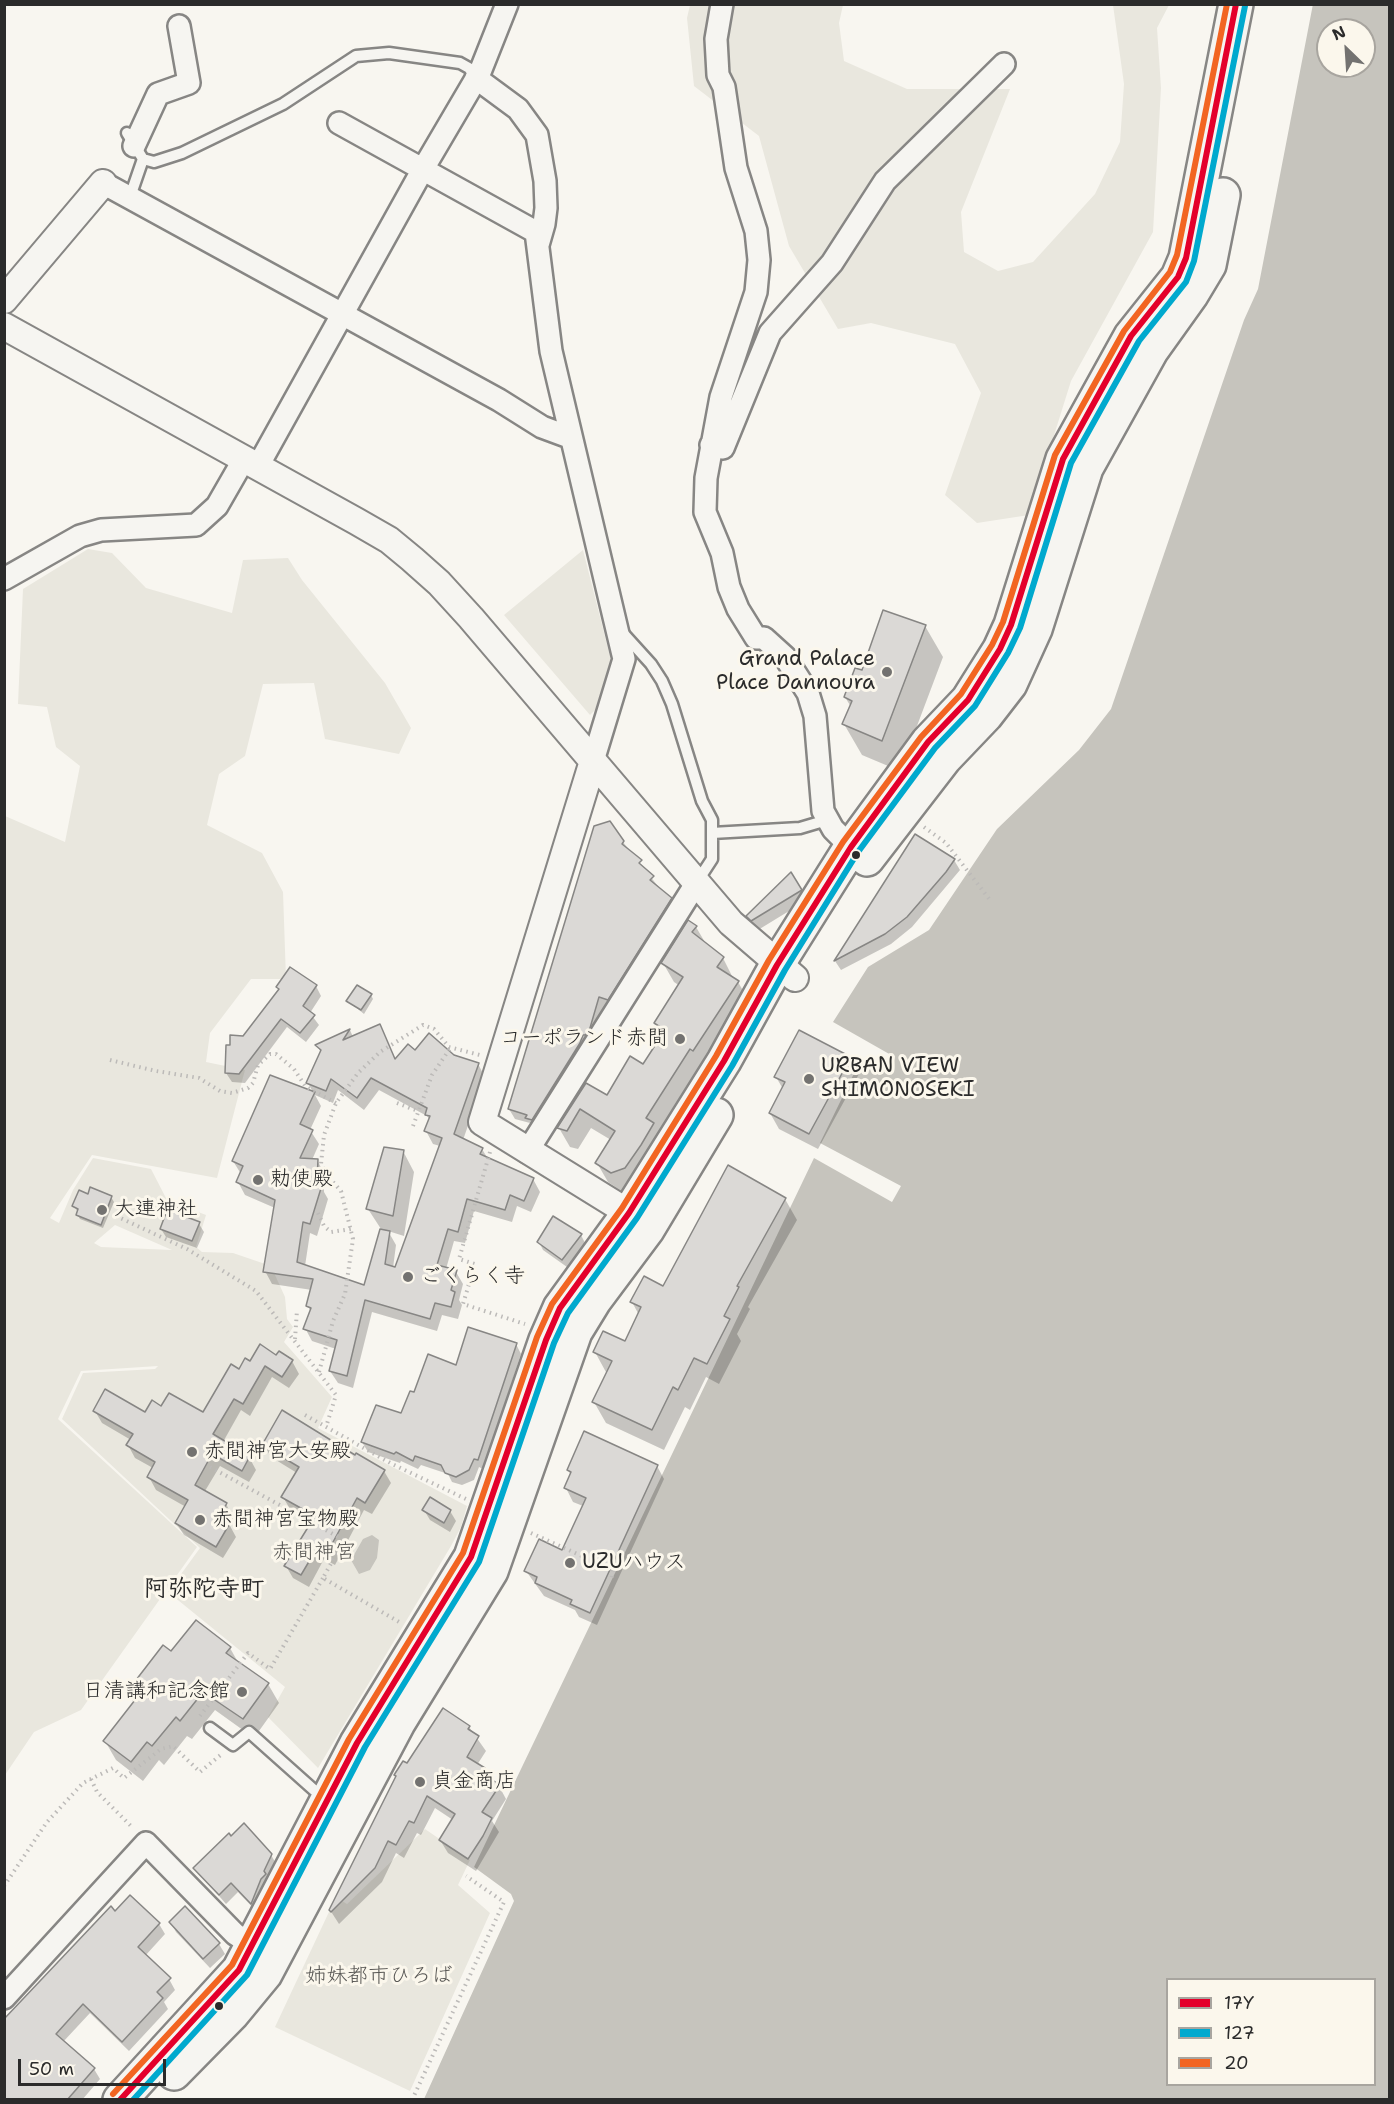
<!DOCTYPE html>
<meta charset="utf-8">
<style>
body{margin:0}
#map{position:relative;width:1394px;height:2104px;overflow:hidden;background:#f8f6f0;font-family:"Shantell Sans",sans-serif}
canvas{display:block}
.frame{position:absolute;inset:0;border:6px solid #2b2b2b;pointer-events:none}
.legend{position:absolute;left:1166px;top:1978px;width:210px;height:108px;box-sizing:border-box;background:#fbf7ec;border:2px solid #a8a59f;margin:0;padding:8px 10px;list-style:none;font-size:18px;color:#2b2b2b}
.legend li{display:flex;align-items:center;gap:12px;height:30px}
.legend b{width:30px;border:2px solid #a8a59f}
.north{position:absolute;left:1316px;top:18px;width:60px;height:60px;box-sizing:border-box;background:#fbf7ec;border:2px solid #a8a59f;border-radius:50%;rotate:335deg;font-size:16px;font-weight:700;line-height:24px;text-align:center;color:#2b2b2b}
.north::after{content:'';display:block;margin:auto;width:21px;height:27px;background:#737270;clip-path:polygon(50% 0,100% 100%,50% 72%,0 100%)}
.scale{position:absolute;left:18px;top:2059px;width:148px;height:27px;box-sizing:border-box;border:3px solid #2b2b2b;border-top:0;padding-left:8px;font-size:18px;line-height:21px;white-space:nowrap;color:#2b2b2b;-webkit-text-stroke:4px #fbf7ec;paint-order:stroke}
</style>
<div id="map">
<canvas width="1394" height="2104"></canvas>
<div class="frame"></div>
<ul class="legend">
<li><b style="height:8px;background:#e4002b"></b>17Y</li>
<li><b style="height:8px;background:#00a9ce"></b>127</li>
<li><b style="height:8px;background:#f26522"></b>20</li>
</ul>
<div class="north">N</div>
<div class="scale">50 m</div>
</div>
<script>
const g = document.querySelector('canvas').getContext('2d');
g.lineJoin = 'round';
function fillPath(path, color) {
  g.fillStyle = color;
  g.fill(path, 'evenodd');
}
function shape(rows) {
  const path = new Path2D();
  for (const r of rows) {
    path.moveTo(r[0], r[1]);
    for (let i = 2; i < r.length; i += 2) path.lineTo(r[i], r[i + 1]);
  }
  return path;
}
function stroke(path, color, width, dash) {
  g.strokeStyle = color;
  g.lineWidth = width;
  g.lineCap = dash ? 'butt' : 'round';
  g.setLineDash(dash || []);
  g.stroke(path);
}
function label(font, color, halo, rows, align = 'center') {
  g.font = font + ' "Shantell Sans","Klee One",sans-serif';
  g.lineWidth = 6;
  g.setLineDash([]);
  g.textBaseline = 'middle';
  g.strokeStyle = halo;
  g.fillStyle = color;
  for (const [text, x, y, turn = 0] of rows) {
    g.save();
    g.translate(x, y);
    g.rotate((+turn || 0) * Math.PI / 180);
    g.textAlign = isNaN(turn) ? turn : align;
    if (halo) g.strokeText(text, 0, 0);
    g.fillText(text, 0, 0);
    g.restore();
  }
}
const green = shape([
 [690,5,843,5,839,23,844,61,907,89,1010,89,961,212,964,252,998,271,1033,262,1095,194,1120,142,1124,84,1113,5,1169,5,1157,28,1161,88,1153,232,1071,381,1029,515,977,523,945,495,981,393,955,344,871,323,838,329,789,246,759,136,694,86,687,18],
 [88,549,112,553,146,588,232,613,243,560,288,558,302,580,385,683,411,728,399,754,325,739,314,683,263,684,245,756,219,774,207,825,262,853,283,892,286,979,251,979,210,1033,206,1062,245,1070,217,1178,92,1155,50,1218,59,1223,73,1190,93,1158,151,1169,167,1200,206,1215,196,1247,202,1252,233,1253,271,1266,285,1297,287,1319,293,1327,284,1342,332,1397,318,1428,467,1506,461,1527,451,1546,318,1768,268,1717,285,1687,168,1592,200,1548,62,1419,83,1373,155,1369,158,1366,81,1371,58,1419,197,1547,81,1710,34,1732,5,1775,5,816,65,842,80,766,56,747,47,707,18,704,23,589],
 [115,1225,172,1250,101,1247,94,1243],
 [583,550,611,660,595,710,590,715,504,615],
 [425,1829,470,1860,458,1885,490,1913,410,2091,275,2027,336,1897,347,1904]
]);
const water = shape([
 [1313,4,1390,5,1389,2099,424,2099,514,1901,511,1894,474,1867,814,1158,892,1202,901,1186,820,1143,861,1059,882,1071,891,1055,833,1022,868,967,929,930,997,829,1079,750,1111,709,1244,320,1258,289],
 [1328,30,1364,30,1364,66,1328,66],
 [1168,1980,1374,1980,1374,2084,1168,2084],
 [372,1535,379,1540,377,1558,370,1570,359,1574,351,1560,363,1539]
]);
const shadow = shape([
 [925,626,943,657,900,771,862,755,844,724,851,707,845,697,863,672],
 [915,836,954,860,960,870,912,927,891,944,841,970,835,961],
 [623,842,676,909,613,1009,605,1005,595,1037,533,1127,530,1123,515,1119,509,1109],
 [801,890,807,900,758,930,754,927,748,916],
 [696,927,706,944,723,958,733,978,738,982,749,1001,623,1192,608,1182,597,1163,611,1140,591,1128,578,1149,570,1147,559,1128,586,1085,607,1097,643,1066,663,1035,656,1023,680,986,674,982,663,963],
 [316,986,321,996,310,1013,319,1025,306,1042,287,1027,245,1083,232,1082,226,1073,244,1038],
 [371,995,373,999,364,1014,348,1001],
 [379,1026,396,1060,415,1052,454,1056,478,1064,485,1077,463,1140,482,1149,488,1159,533,1179,540,1192,531,1212,517,1206,512,1222,474,1211,465,1243,454,1241,446,1269,456,1272,463,1284,459,1300,462,1305,458,1319,442,1315,437,1331,372,1312,353,1388,338,1383,330,1371,336,1349,312,1341,305,1328,311,1312,308,1306,312,1290,272,1284,265,1271,275,1208,245,1195,238,1182,241,1174,233,1161,314,1094,308,1083,321,1053,317,1045,350,1030,353,1037],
 [338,1090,364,1110,379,1090,427,1116,430,1120,426,1131,433,1144,440,1146,396,1269,393,1268,396,1245,388,1231,404,1236,414,1172,403,1151,368,1209,381,1229,365,1287,305,1266,310,1233,317,1236,328,1199,324,1192,324,1173,317,1160,312,1160,319,1144,310,1130,321,1106,315,1095,333,1103],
 [850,1058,859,1074,818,1149,779,1129,770,1113,783,1089,776,1077],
 [89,1196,111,1197,114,1202,103,1228,80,1219,77,1214,78,1212,74,1206],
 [785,1199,797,1220,748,1307,750,1309,737,1334,741,1341,719,1384,706,1377,690,1410,685,1407,664,1450,606,1423,594,1402,607,1374,595,1352,625,1343,639,1315,632,1302,664,1288],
 [185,1212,189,1219,199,1224,204,1232,197,1248,166,1237,161,1229],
 [581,1235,585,1243,567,1267,543,1250,539,1242],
 [516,1344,521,1354,483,1469,479,1467,474,1480,462,1485,452,1482,448,1474,421,1465,418,1469,401,1461,400,1463,368,1452,362,1442,402,1415,414,1394,456,1367],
 [277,1357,292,1361,299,1374,289,1388,272,1377,250,1416,241,1410,223,1442,249,1457,256,1470,249,1482,220,1466,205,1491,226,1504,233,1517,229,1524,236,1537,223,1558,184,1535,176,1523,186,1507,156,1490,149,1477,153,1468,135,1458,128,1445,131,1440,102,1423,95,1411,146,1414,162,1408,204,1414,239,1371,250,1363],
 [264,1445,356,1457,384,1471,391,1483,372,1514,364,1510,335,1565,324,1559,309,1587,293,1578,286,1566,313,1522,290,1509,283,1497,297,1473,271,1457],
 [657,1466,664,1479,597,1625,579,1617,575,1610,544,1596,526,1571,563,1552,583,1506,573,1502,566,1488,571,1475,568,1470],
 [424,1510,450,1511,456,1521,450,1532,430,1520],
 [230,1648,239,1664,268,1684,279,1703,254,1738,215,1710,192,1739,187,1736,164,1765,159,1760,143,1781,116,1760,105,1741,134,1703,128,1693,171,1654],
 [469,1727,486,1751,477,1765,499,1786,506,1799,492,1821,499,1832,476,1871,448,1853,440,1840,453,1820,435,1808,421,1835,417,1833,404,1858,396,1853,382,1882,339,1924,330,1910,408,1766],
 [231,1838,271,1855,277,1865,257,1912,238,1892,226,1904,195,1868],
 [115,1913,159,1924,165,1934,145,1956,169,1979,175,1990,164,2002,168,2009,129,2051,90,2013,63,2042,94,2069,100,2079,82,2100,4,2100],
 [171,1922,219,1944,225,1954,210,1968,176,1932]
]);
const building = shape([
 [883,610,926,625,882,741,842,724,852,701,844,697,855,668,862,670,883,610],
 [610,821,624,841,622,844,642,860,639,863,654,876,650,880,672,898,608,1000,599,997,590,1028,585,1035,583,1035,580,1043,532,1120,525,1118,527,1115,508,1109,594,826,610,821],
 [915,834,955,859,946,872,907,917,885,934,834,961,915,834],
 [791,872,802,890,751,921,746,916,791,872],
 [688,920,697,926,692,932,724,957,717,967,739,981,693,1051,690,1049,646,1118,654,1123,641,1145,625,1168,611,1173,595,1163,615,1131,580,1109,567,1131,557,1128,586,1083,607,1095,630,1056,643,1064,665,1030,654,1023,683,977,661,963,688,920],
 [290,967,317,985,303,1006,315,1015,300,1033,281,1019,239,1074,225,1073,226,1045,230,1045,230,1035,243,1036,279,989,276,987,290,967],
 [357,985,372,994,361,1010,346,1001,357,985],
 [380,1024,395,1059,408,1044,415,1050,429,1033,454,1055,479,1063,454,1134,483,1148,480,1154,534,1178,524,1201,510,1195,505,1210,467,1199,458,1232,448,1229,437,1265,457,1270,451,1290,455,1292,451,1307,435,1303,430,1319,365,1300,347,1376,329,1371,337,1340,303,1329,311,1308,306,1306,313,1279,263,1272,275,1200,236,1182,243,1166,232,1161,270,1075,315,1092,300,1124,313,1130,300,1158,318,1159,317,1184,322,1185,310,1224,303,1222,297,1262,364,1285,380,1229,390,1231,385,1264,395,1267,442,1138,424,1131,430,1116,425,1115,427,1108,371,1078,357,1098,331,1079,326,1091,306,1083,321,1050,315,1045,350,1029,343,1040,380,1024],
 [799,1030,851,1057,809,1134,769,1113,785,1082,774,1077,799,1030],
 [384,1147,404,1150,393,1216,366,1209,384,1147],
 [728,1165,786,1198,737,1286,739,1287,724,1316,730,1319,707,1364,694,1358,678,1390,673,1387,652,1430,592,1402,612,1361,593,1352,603,1331,625,1341,641,1307,630,1302,644,1276,663,1286,728,1165],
 [90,1187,112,1196,101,1225,76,1215,78,1209,72,1206,79,1190,88,1194,90,1187],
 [169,1205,186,1211,184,1216,200,1222,192,1241,160,1229,169,1205],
 [553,1216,582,1234,562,1260,537,1242,553,1216],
 [468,1327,517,1343,478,1460,474,1459,469,1470,456,1477,445,1473,441,1465,415,1456,413,1461,396,1452,394,1454,361,1442,376,1405,401,1413,410,1391,414,1392,428,1354,456,1365,468,1327],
 [260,1344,276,1355,279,1351,293,1360,282,1377,265,1366,243,1404,234,1399,213,1434,250,1456,242,1471,212,1454,195,1485,227,1503,219,1517,230,1523,216,1547,175,1523,188,1500,147,1477,155,1462,126,1445,133,1434,93,1411,105,1389,145,1412,152,1400,161,1406,169,1393,203,1412,231,1364,239,1369,245,1358,250,1361,260,1344],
 [282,1410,355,1455,356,1453,385,1470,365,1503,357,1498,327,1553,317,1548,301,1575,284,1566,315,1516,281,1497,299,1467,262,1445,282,1410],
 [584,1431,658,1465,590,1613,570,1604,572,1600,535,1583,537,1577,524,1571,539,1539,562,1550,586,1498,564,1488,571,1472,567,1470,584,1431],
 [430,1497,451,1510,444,1523,422,1510,430,1497],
 [196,1620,231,1647,226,1653,269,1683,243,1719,203,1692,180,1721,176,1717,152,1746,147,1742,131,1762,103,1741,135,1700,126,1693,163,1645,171,1651,196,1620],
 [443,1708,470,1726,468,1729,479,1736,467,1757,485,1768,482,1773,500,1785,482,1812,492,1818,483,1836,468,1859,439,1840,455,1814,427,1796,414,1823,409,1821,396,1845,388,1841,375,1868,331,1912,329,1910,396,1776,394,1775,403,1761,407,1763,443,1708],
 [244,1823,272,1854,264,1871,266,1874,261,1879,251,1904,231,1883,219,1895,193,1868,229,1833,231,1836,244,1823],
 [130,1895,160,1923,138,1947,171,1978,157,1992,163,1998,122,2042,83,2004,56,2034,95,2068,67,2100,4,2100,4,2019,111,1906,115,1911,130,1895],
 [185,1906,220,1943,203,1959,169,1922,185,1906]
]);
const path = shape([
 [924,827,946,843,990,900],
 [110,1060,156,1071,199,1078,220,1091,232,1093,248,1088,253,1083,258,1065,270,1054,276,1054,294,1069,306,1087,336,1103],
 [397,1103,418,1111],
 [413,1126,432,1075,451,1047],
 [490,1152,459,1259,475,1264,463,1304,525,1324],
 [318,1213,324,1226,331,1232,351,1229],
 [116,1216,187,1249,256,1291,336,1395,326,1427],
 [295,1339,297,1310],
 [319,1372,333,1321,345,1294,353,1239,341,1191,326,1174,321,1164,324,1135,336,1103,358,1073,380,1052,423,1025,434,1029,449,1047,480,1055],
 [305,1415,392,1464,466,1499],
 [210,1467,344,1540,323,1578,401,1623],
 [531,1533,613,1570,611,1581],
 [200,1716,248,1653,270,1669,323,1578],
 [91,1779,97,1792,133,1828],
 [4,1886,47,1822,83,1783,113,1768,124,1778,161,1749,173,1746,200,1772,223,1753],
 [412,2100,504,1902,466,1876]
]);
const service = shape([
 [127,133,143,159,133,188],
 [143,159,154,162,182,153,283,104,356,56,389,53,460,63,469,68,476,78],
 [622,632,651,664,662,681,672,704,702,801,712,820,712,859,697,882],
 [712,833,800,828,827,820],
 [210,1728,233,1745,249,1732,314,1790]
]);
const minor = shape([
 [722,4,716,39,718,75,724,87,736,168,756,231,759,260,756,292,721,397,706,478,705,512,722,553,729,587,738,609,756,638,764,638,785,657,808,693,815,716,823,811,833,829,851,847],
 [476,78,518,109,537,135,545,181,546,208,544,224,538,245],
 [339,123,536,232,551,351,624,659,593,761],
 [134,146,158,94,189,83,179,26],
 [103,183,499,400,542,427,569,437],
 [711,445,723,448,770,333,832,263,885,181,1004,64],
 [258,466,423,169,480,72,507,4],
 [4,579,80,536,101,530,196,525,217,506,244,459],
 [527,1152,697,882],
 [4,1998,146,1843,235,1934,252,1945]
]);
const tertiary = shape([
 [4,300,103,183],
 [4,326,356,521,389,540,412,559,439,583,471,618,731,923,795,978],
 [593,761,482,1122,629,1213,642,1225]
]);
const trunk = shape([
 [867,859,945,758,986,715,1010,684,1035,629,1086,468,1151,351,1191,295,1209,265,1223,195],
 [174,2073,232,2014,265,1974,398,1723,491,1571,575,1332,594,1301,647,1230,716,1115],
 [120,2100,239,1970,357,1743,471,1557,546,1340,560,1308,629,1213,724,1061,777,965,851,847,928,742,968,700,1000,649,1011,625,1063,459,1131,336,1178,277,1186,258,1236,4]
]);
const bus1 = shape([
 [120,2100,239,1970,357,1743,471,1557,546,1340,560,1308,629,1213,724,1061,777,965,851,847,928,742,968,700,1000,649,1011,625,1063,459,1131,336,1178,277,1186,258,1236,4]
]);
const bus2 = shape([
 [133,2100,247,1975,365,1747,479,1562,554,1343,568,1313,637,1218,732,1066,785,970,858,852,935,748,975,706,1008,653,1020,628,1071,463,1139,341,1186,282,1194,261,1245,6]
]);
const bus3 = shape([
 [113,2094,232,1965,349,1739,463,1553,537,1337,552,1304,622,1208,716,1056,769,960,843,842,921,737,961,694,992,645,1003,622,1055,455,1124,331,1170,272,1177,255,1227,4]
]);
const markers = [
 [887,672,6,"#737270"],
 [856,855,5,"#2b2b2b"],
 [680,1039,6,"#737270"],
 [809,1079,6,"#737270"],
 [258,1180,6,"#737270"],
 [102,1210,6,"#737270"],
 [408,1277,6,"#737270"],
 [192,1452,6,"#737270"],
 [200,1520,6,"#737270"],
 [570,1563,6,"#737270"],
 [242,1692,6,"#737270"],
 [420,1782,6,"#737270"],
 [219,2006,5,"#2b2b2b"]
];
const poiNames = [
 ["Grand Palace",875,660,"right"],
 ["Place Dannoura",875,684,"right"],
 ["コーポランド赤間",668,1039,"right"],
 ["URBAN VIEW",821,1067],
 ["SHIMONOSEKI",821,1091],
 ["勅使殿",270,1180],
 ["大連神社",114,1210],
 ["ごくらく寺",420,1277],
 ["赤間神宮大安殿",204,1452],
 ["赤間神宮宝物殿",212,1520],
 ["UZUハウス",582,1563],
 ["日清講和記念館",230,1692,"right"],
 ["貞金商店",432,1782]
];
const parkNames = [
 ["赤間神宮",314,1553],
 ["姉妹都市ひろば",379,1977]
];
const quarterNames = [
 ["阿弥陀寺町",204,1590]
];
fillPath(green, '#e9e7de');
fillPath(water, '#c6c4bd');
fillPath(shadow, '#0003');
fillPath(building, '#dbd9d6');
stroke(building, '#878684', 1.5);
stroke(service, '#878684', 15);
stroke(minor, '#878684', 26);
stroke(tertiary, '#878684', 30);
stroke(trunk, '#878684', 38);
stroke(path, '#bcbab8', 4, [1.5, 4.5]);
stroke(service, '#f6f5f1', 10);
stroke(minor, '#f6f5f1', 21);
stroke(tertiary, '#f6f5f1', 26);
stroke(trunk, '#f6f5f1', 33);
stroke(bus1, '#e4002b', 6);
stroke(bus2, '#00a9ce', 6);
stroke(bus3, '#f26522', 6);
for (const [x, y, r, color] of markers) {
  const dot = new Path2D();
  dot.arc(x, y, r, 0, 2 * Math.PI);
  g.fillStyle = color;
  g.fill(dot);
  stroke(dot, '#fbf7ec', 2);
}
label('21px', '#2b2b2b', '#fbf7ec', poiNames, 'left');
label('21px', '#585754', '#fbf7ec', parkNames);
label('bold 24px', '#2b2b2b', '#fbf7ec', quarterNames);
</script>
